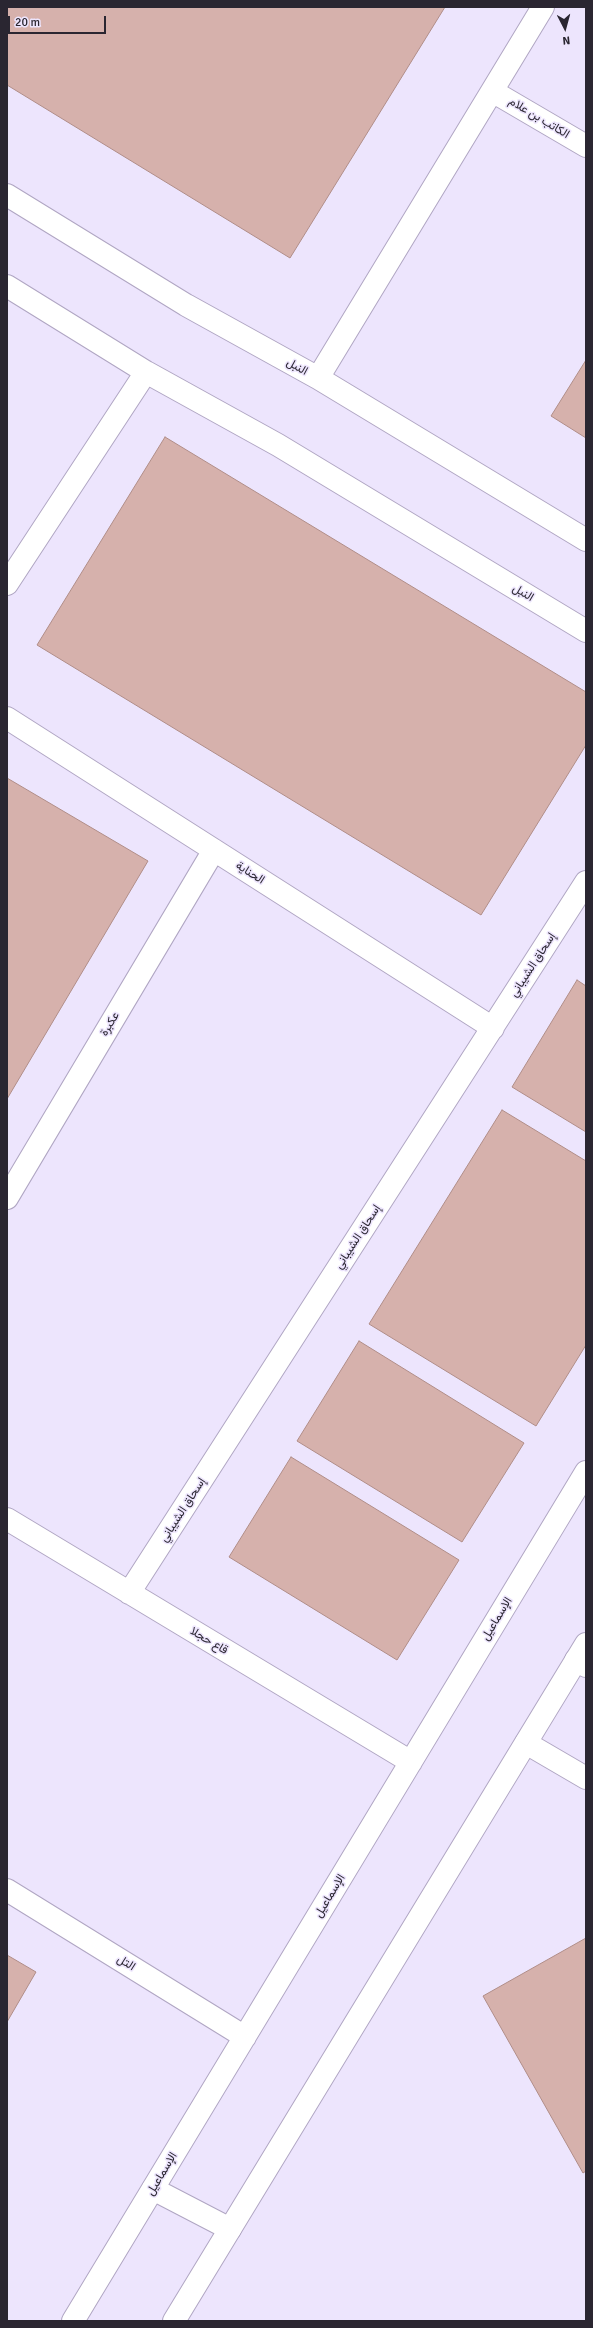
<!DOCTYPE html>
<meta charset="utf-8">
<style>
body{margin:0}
#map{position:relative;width:593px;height:2328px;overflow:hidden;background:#ede5fd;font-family:Signika,sans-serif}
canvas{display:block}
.frame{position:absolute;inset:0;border:8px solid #2a2631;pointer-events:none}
.north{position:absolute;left:545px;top:8px;width:40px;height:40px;-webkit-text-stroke:3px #ede5fd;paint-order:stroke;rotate:174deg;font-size:11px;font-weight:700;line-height:16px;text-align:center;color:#2a2631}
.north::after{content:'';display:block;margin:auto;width:14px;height:18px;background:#2a2631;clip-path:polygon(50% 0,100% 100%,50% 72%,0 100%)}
.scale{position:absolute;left:8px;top:16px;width:98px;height:18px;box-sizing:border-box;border:2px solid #2a2631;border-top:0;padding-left:5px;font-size:12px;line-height:14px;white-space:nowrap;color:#2a2631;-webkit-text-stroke:3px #ede5fd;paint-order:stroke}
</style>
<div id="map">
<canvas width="593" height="2328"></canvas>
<div class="frame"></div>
<div class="north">N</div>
<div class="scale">20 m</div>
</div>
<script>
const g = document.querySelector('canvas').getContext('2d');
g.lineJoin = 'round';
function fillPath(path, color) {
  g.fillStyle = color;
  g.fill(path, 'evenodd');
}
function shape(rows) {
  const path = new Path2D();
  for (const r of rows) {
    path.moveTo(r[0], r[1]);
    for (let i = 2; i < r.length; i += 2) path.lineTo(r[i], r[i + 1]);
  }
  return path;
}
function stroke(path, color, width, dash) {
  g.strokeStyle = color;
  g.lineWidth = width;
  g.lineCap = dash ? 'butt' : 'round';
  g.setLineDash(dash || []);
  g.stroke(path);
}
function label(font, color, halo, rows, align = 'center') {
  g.font = font + ' Signika,Vazirmatn,sans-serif';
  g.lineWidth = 3;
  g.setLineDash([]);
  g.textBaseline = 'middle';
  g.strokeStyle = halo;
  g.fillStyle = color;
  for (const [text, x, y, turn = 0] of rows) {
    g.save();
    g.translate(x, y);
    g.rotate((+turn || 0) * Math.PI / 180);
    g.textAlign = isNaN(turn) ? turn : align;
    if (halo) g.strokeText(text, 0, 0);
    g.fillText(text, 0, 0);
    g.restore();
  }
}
const building = shape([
 [7,7,445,7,290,258,7,85,7,7],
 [586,360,586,438,551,416,586,360],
 [165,437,586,692,586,745,481,915,37,645,165,437],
 [7,778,148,861,7,1099,7,778],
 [577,980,586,986,586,1132,512,1087,577,980],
 [502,1110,586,1161,586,1345,536,1426,369,1324,502,1110],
 [359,1341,524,1443,462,1542,297,1441,359,1341],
 [291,1457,459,1560,397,1660,229,1557,291,1457],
 [586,1938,586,2171,583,2173,483,1996,586,1938],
 [7,1955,36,1972,7,2022,7,1955]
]);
const street = shape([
 [492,91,586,146],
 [7,195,186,305,318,378,586,540],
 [7,286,146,372,278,445,586,631],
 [318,378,543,7],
 [7,584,146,372],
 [7,718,493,1028],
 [7,1198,214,850],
 [7,1519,411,1762],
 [129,1593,586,882],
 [7,1890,245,2037],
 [73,2321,586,1472],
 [174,2321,586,1644]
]);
const secondary = shape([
 [576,1660,586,1666],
 [526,1743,586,1778],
 [153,2189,230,2229]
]);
const streetNames = [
 ["الكاتب بن علام",539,118,31],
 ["النبل",297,367,29],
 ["النبل",523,593,31],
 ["الحناية",250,873,32],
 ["إسحاق الشيباني",533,965,-57],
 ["عكبرة",110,1024,-59],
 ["إسحاق الشيباني",358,1237,-57],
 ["إسحاق الشيباني",183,1510,-57],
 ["الإسماعيل",497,1619,-59],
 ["قاع حجلا",209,1641,31],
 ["الإسماعيل",330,1896,-59],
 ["التل",126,1963,32],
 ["الإسماعيل",162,2174,-59]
];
fillPath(building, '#d6b1ac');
stroke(building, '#b08d88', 1);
stroke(street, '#b0a6c3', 24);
stroke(secondary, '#b0a6c3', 24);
stroke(street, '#fff', 22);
stroke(secondary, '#fff', 22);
label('12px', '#2a2631', '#ede5fd', streetNames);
</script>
